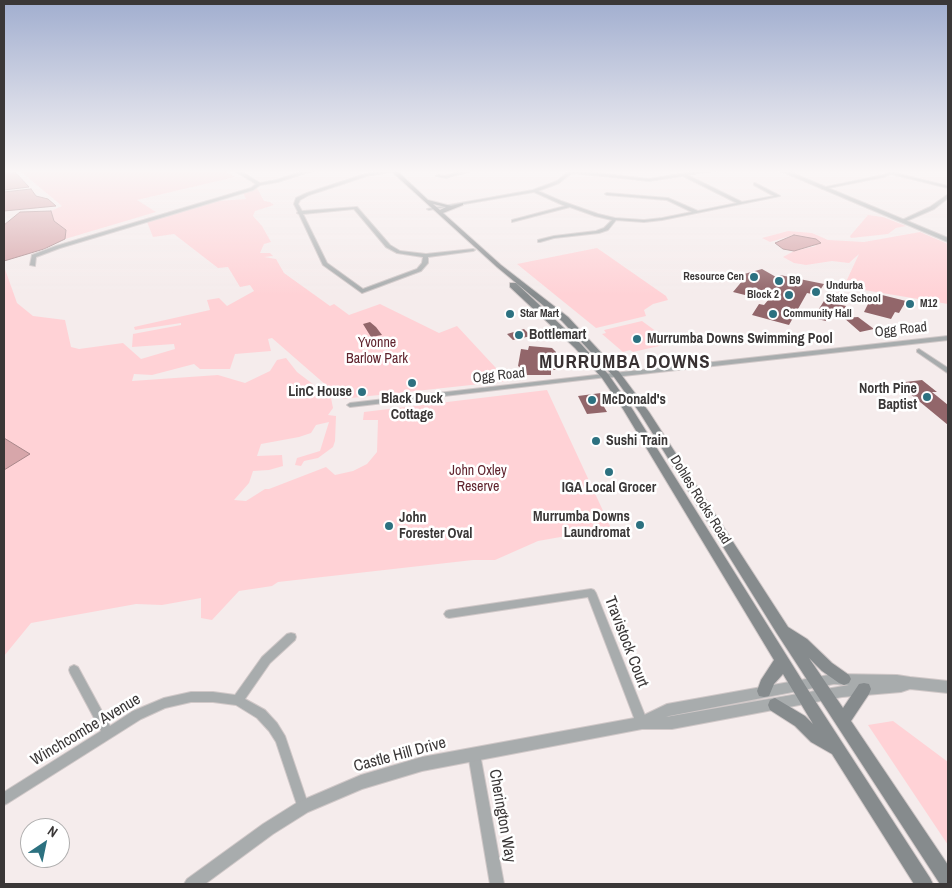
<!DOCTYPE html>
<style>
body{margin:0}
#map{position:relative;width:952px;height:888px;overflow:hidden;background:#f5ecec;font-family:"Archivo Narrow",sans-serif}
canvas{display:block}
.frame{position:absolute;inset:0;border:5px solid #3a3737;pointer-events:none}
.north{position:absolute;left:20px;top:818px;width:50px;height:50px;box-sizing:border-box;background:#fff;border:1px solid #b0afaf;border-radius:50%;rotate:34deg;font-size:14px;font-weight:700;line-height:20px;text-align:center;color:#3a3737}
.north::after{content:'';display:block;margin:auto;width:18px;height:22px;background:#2c7180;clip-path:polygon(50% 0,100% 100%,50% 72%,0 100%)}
</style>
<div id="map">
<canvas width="952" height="888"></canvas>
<div class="frame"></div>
<div class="north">N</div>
</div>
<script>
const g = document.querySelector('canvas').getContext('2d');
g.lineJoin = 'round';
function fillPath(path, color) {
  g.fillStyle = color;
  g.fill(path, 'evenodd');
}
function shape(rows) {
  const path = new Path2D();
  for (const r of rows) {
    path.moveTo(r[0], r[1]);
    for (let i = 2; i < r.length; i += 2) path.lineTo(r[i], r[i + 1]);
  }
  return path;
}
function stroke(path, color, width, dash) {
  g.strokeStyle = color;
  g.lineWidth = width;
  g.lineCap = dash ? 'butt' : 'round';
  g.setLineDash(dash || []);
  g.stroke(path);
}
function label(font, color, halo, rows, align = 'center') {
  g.font = font + ' "Archivo Narrow",sans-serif';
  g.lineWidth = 5;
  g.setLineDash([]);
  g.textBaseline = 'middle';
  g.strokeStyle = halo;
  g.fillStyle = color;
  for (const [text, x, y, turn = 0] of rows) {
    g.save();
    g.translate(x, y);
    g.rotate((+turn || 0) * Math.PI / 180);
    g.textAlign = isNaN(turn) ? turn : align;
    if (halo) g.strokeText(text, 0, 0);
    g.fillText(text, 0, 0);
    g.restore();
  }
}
const green = shape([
 [223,170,235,177,137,200,156,212,65,239,66,230,54,221,51,211,62,206,20,171],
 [257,188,264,201,270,202,274,205,255,211,253,216,262,226,271,242,264,244,260,253,270,253,273,256,264,257,276,259,284,273,330,306,334,304,349,315,380,304,439,333,457,326,508,381,342,399,272,338,268,339,271,351,235,354,230,369,200,369,194,364,152,375,134,374,132,381,218,375,245,383,270,371,277,360,286,358,297,372,331,398,333,408,328,415,336,416,335,441,333,447,318,458,304,461,301,466,295,465,297,458,320,451,329,422,316,425,311,433,299,437,261,444,257,456,282,455,283,466,269,470,253,471,249,483,234,500,246,501,265,489,269,489,326,467,335,475,353,471,367,464,377,452,378,420,363,420,364,412,547,390,611,528,538,541,495,560,473,560,278,582,272,586,239,591,212,620,201,618,201,598,162,605,136,604,31,623,4,656,4,470,30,454,4,438,4,270,5,269,17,303,33,316,65,320,71,347,79,349,123,343,141,359,175,349,174,344,132,347,133,334,181,325,181,323,135,330,134,327,210,310,207,300,219,298,227,306,254,291,250,285,240,287,228,267,218,268,174,234,153,237,147,222,217,201,246,199,243,193],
 [868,215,883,217,906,226,896,228,888,234,851,238,850,236],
 [788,231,812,233,828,240,864,242,920,232,948,244,948,304,858,289,845,284,859,254,849,263,832,261,806,265,794,263,783,257,794,251,816,246,794,235,770,242,762,238],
 [597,248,666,296,668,300,653,304,644,310,646,316,596,328,517,264],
 [642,321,672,343,633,352,630,350,623,352,602,334,606,333,604,330],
 [893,721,948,762,948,845,868,725]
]);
const water = shape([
 [14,170,14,171,29,187,4,190,4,170,14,170],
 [31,189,36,196,48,199,56,206,4,211,4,192,31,189],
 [51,211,54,221,66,230,65,239,44,249,4,261,4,225,20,212,51,211],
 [794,235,816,239,821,243,794,251,783,249,775,243,794,235],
 [4,438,30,454,4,470,4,438]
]);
const building = shape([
 [762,269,776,277,780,275,824,284,817,295,807,293,789,325,752,315,759,304,764,305,774,293,755,289,752,292,748,291,745,295,733,292,743,280,737,276],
 [873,294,882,295,906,301,899,313,895,312,891,319,864,312],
 [824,301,846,306,841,315,833,309,826,321,813,318],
 [858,317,874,329,860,332,844,318],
 [370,322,376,327,382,335,371,337,363,324],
 [524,329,531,336,513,340,507,334],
 [529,346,552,348,556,352,556,370,551,370,551,375,527,375,525,371,518,366,521,349,528,350],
 [922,380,937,392,932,392,948,405,948,425,897,383],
 [601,393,607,405,603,405,607,412,587,414,578,396]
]);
const minor = shape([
 [233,170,239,170,260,183,276,180,307,170,315,170,278,182,260,185,253,190,60,248,36,257,35,266,30,265,32,255,56,246,251,188,256,184,233,170],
 [388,170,395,171,367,176,309,195,300,200,298,204,302,211,357,207,390,245,400,251,426,254,473,249,475,250,473,251,428,257,428,263,421,271,362,293,323,265,299,214,297,213,298,212,294,204,296,198,307,193,365,174,388,170],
 [354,209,386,247,397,253,423,257,422,263,417,269,363,289,327,263,303,214,354,209],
 [466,170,474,170,446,178,436,176,438,175,446,176,466,170],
 [570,170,649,179,705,170,718,170,687,175,742,202,774,196,754,185,754,183,755,183,780,196,662,220,644,222,616,220,608,230,599,233,554,238,540,242,538,242,538,240,554,236,596,231,604,228,612,220,595,216,570,207,512,222,512,220,565,206,534,192,429,210,427,209,533,190,557,181,570,170],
 [572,173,649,181,683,176,737,203,698,211,668,198,607,193,605,194,607,195,667,200,692,212,662,218,644,220,615,218,598,214,561,201,538,191,559,183,572,173],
 [894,170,901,170,895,173,948,186,948,188,891,174,884,177,823,189,821,188,883,175,894,170],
 [947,195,948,195,948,198,934,209,904,222,900,221,930,207,947,195],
 [919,349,948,368,948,373,946,372,917,352,917,350,919,349],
 [605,374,608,376,607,377,350,407,347,405,350,403,605,374],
 [591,589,594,590,596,593,648,723,646,727,642,728,638,727,636,723,588,597,449,618,446,617,444,614,446,611,449,610,591,589],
 [291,633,295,634,296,637,295,640,270,663,245,699,265,710,277,723,285,736,309,807,307,811,303,813,299,811,276,742,269,731,257,718,236,705,213,702,191,702,165,708,141,719,8,803,4,805,4,792,101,731,70,673,69,670,70,667,74,665,78,667,110,726,133,711,164,698,191,692,213,692,235,695,262,657,287,634,291,633],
 [474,748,478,750,480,754,504,884,490,884,468,754,470,750,474,748]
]);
const tertiary = shape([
 [778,170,785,170,948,238,948,242,778,170],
 [948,336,948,340,605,378,601,376,605,374,948,336],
 [834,674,897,675,910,677,948,681,948,693,910,689,901,692,842,697,672,729,642,729,422,771,362,789,308,812,273,834,205,884,184,884,187,879,263,824,298,802,361,775,422,757,640,717,667,704,834,674],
 [834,684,849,685,666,717,669,716,834,684]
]);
const secondary = shape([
 [390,170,396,170,428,200,451,206,463,203,463,205,443,213,501,265,568,317,620,373,649,412,788,627,807,639,832,663,849,675,851,679,849,683,844,685,839,683,822,671,809,658,843,708,859,684,864,683,869,684,871,689,869,694,851,721,948,865,948,884,940,884,776,632,640,413,614,377,562,321,497,267,390,170],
 [433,204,446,207,440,210,433,204],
 [510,283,516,283,581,344,608,374,631,407,810,693,930,878,933,884,914,884,832,754,811,742,795,726,770,710,768,705,770,700,775,698,805,716,813,724,783,674,774,684,769,696,764,697,759,696,757,691,761,680,774,660,623,409,602,378,575,348,510,287,510,283]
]);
const markers = [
 [754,277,5,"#2c7180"],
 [779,281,5,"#2c7180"],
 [816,292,5,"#2c7180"],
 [789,295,5,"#2c7180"],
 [910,304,5,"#2c7180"],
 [510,314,5,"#2c7180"],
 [773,314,5,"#2c7180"],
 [519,335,5,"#2c7180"],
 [637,339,5,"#2c7180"],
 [412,383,5,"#2c7180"],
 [362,392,5,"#2c7180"],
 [927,397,5,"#2c7180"],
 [592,400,5,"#2c7180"],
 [596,441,5,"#2c7180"],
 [609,472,5,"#2c7180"],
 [640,525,5,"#2c7180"],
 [389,526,5,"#2c7180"]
];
const farPoinames = [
 ["Resource Cen",744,277,"right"],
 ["B9",789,281],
 ["Undurba",826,286],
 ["State School",826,299],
 ["Block 2",779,295,"right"],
 ["M12",920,304],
 ["Star Mart",520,314],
 ["Community Hall",783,314]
];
const streetNames = [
 ["Ogg Road",901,330,-6],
 ["Ogg Road",499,376,-6],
 ["Dohles Rocks Road",700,500,58]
];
const poiNames = [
 ["Bottlemart",529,335],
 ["Murrumba Downs Swimming Pool",647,339],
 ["North Pine",917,389,"right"],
 ["Baptist",917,405,"right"],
 ["LinC House",352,392,"right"],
 ["Black Duck",412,399,"center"],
 ["Cottage",412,415,"center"],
 ["McDonald's",602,400],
 ["Sushi Train",606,441],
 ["IGA Local Grocer",609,488,"center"],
 ["Murrumba Downs",630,517,"right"],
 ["Laundromat",630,533,"right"],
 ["John",399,518],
 ["Forester Oval",399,534]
];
const parkNames = [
 ["Yvonne",377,343],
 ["Barlow Park",377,359],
 ["John Oxley",478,471],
 ["Reserve",478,487]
];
const nearStreetnames = [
 ["Travistock Court",626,642,69],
 ["Winchcombe Avenue",86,730,-31],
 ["Castle Hill Drive",400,755,-15],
 ["Cherington Way",502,816,80]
];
const districtNames = [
 ["MURRUMBA DOWNS",625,363]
];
fillPath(green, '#ffd2d6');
fillPath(water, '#d7a6aa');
stroke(water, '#a88588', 1);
fillPath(building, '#92666a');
stroke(minor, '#d0c8c8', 2);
stroke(tertiary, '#d0c8c8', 2);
stroke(secondary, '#d0c8c8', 2);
fillPath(minor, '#a8acad');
fillPath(tertiary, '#a8acad');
fillPath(secondary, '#868b8d');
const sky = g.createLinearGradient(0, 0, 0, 295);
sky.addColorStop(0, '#a1aecf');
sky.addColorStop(0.58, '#faf6f6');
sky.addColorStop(1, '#faf6f600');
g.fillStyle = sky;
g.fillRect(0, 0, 952, 295);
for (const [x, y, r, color] of markers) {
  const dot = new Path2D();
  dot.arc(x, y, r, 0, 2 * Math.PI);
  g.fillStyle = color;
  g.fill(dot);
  stroke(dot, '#fff', 2);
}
label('bold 11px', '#3a3737', '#fff', farPoinames, 'left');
label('14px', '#3a3737', '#fff', streetNames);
label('bold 14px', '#3a3737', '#fff', poiNames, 'left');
label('14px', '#60242e', '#fff', parkNames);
label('16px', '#3a3737', '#fff', nearStreetnames);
g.letterSpacing = '1px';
label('bold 19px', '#383132', '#fff', districtNames);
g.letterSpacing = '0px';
</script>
